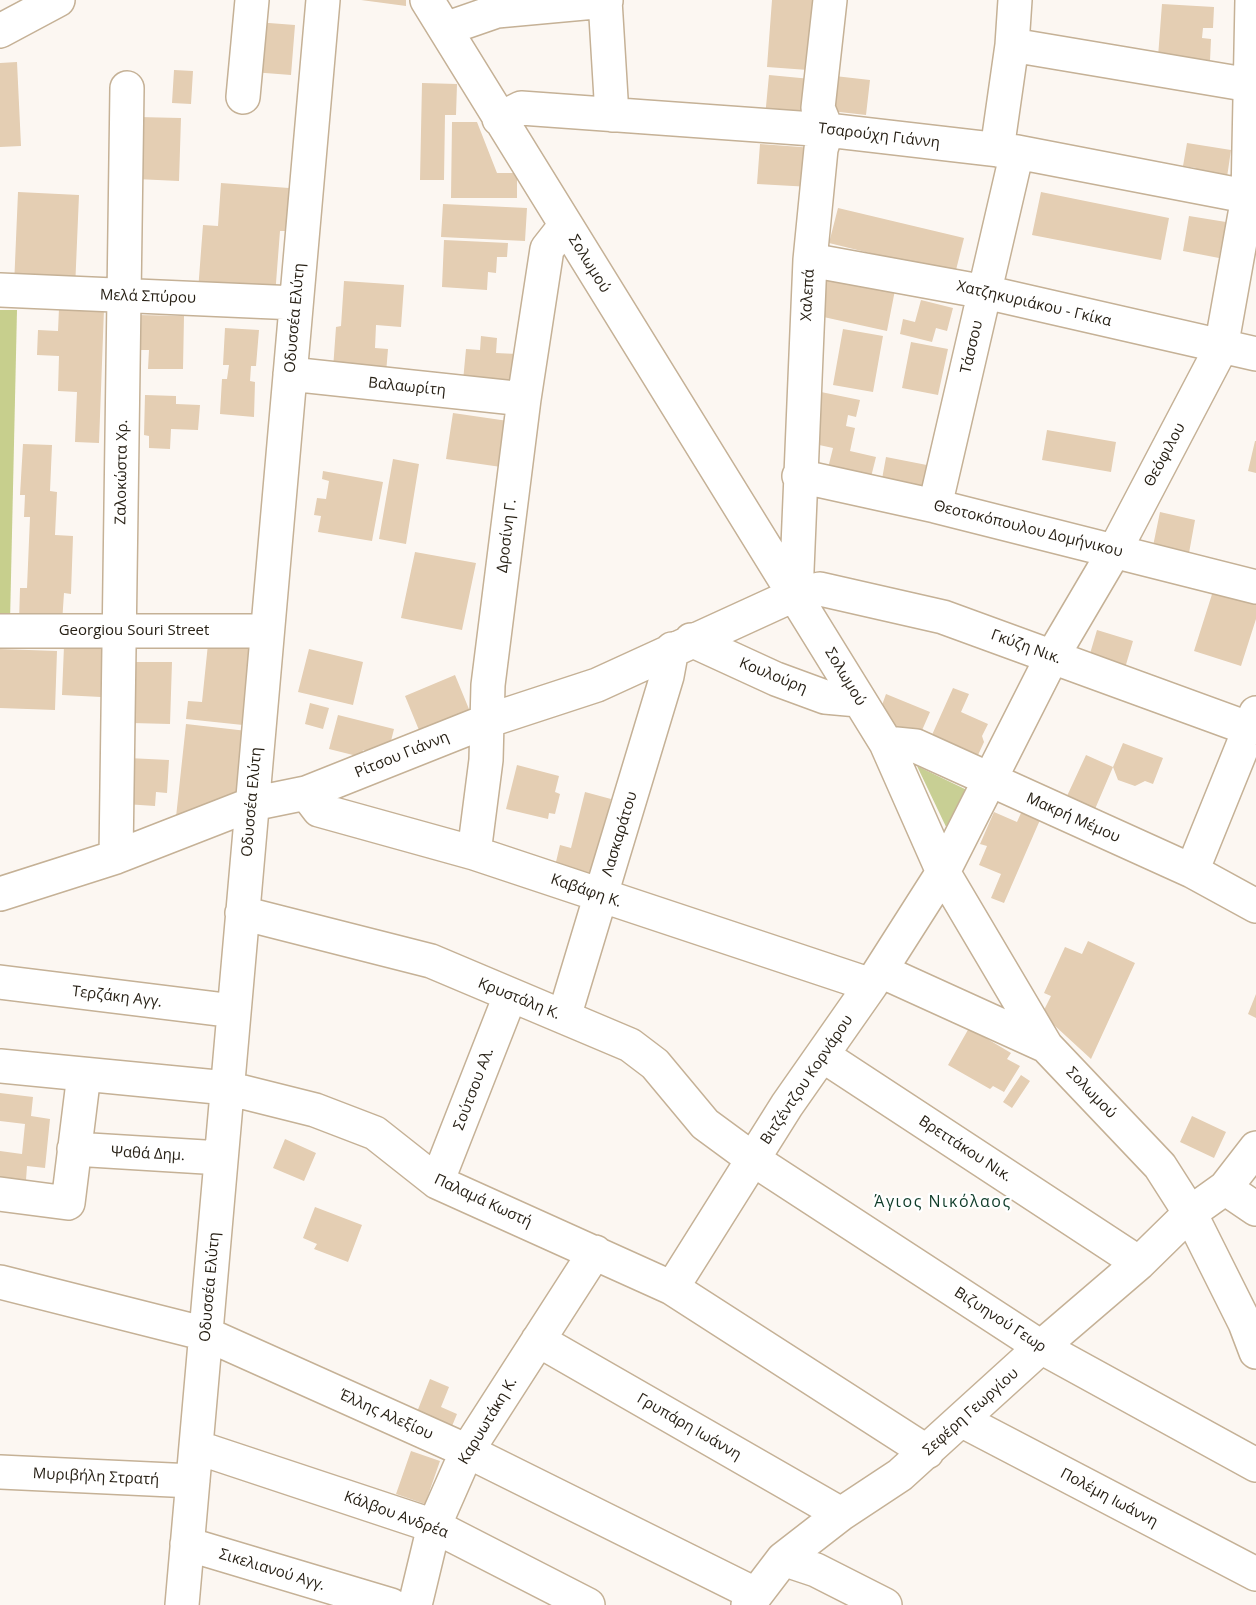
<!DOCTYPE html>
<meta charset="utf-8">
<style>
body{margin:0}
canvas{display:block;background:#fcf7f2}
</style>
<canvas width="1256" height="1605"></canvas>
<script>
const g = document.querySelector('canvas').getContext('2d');
g.lineJoin = 'round';
function fillPath(path, color) {
  g.fillStyle = color;
  g.fill(path, 'evenodd');
}
function shape(rows) {
  const path = new Path2D();
  for (const r of rows) {
    path.moveTo(r[0], r[1]);
    for (let i = 2; i < r.length; i += 2) path.lineTo(r[i], r[i + 1]);
  }
  return path;
}
function stroke(path, color, width, dash) {
  g.strokeStyle = color;
  g.lineWidth = width;
  g.lineCap = dash ? 'butt' : 'round';
  g.setLineDash(dash || []);
  g.stroke(path);
}
function label(font, color, halo, rows, align = 'center') {
  g.font = font + ' "Open Sans",sans-serif';
  g.lineWidth = 4.5;
  g.setLineDash([]);
  g.textBaseline = 'middle';
  g.strokeStyle = halo;
  g.fillStyle = color;
  for (const [text, x, y, turn = 0] of rows) {
    g.save();
    g.translate(x, y);
    g.rotate((+turn || 0) * Math.PI / 180);
    g.textAlign = isNaN(turn) ? turn : align;
    if (halo) g.strokeText(text, 0, 0);
    g.fillText(text, 0, 0);
    g.restore();
  }
}
const green = shape([
 [917,766,969,791,948,831]
]);
const forest = shape([
 [0,310,17,310,10,622,0,622]
]);
const building = shape([
 [361,0,406,0,406,6],
 [772,0,813,0,808,70,767,67],
 [1162,4,1214,7,1213,28,1203,28,1202,38,1211,39,1210,61,1158,57],
 [256,22,295,25,291,75,252,72],
 [17,62,21,146,0,147,0,63],
 [174,70,193,71,191,104,172,103],
 [769,75,811,79,807,121,765,117],
 [826,75,870,80,866,115,822,110],
 [422,83,457,84,456,115,445,115,444,180,420,180],
 [138,117,181,118,179,181,136,179],
 [452,122,477,122,497,173,517,173,517,198,451,198],
 [1187,143,1231,150,1226,184,1194,179,1196,168,1183,166],
 [760,144,814,148,811,187,757,184],
 [221,183,289,188,286,231,280,231,275,296,198,291,203,225,218,226],
 [18,192,79,195,75,289,14,286],
 [1041,192,1169,218,1161,260,1032,235],
 [443,204,527,208,525,241,441,237],
 [838,208,964,238,955,274,829,243],
 [1189,216,1226,222,1219,258,1183,251],
 [444,240,508,243,507,257,497,257,496,273,488,272,487,290,442,287],
 [828,276,895,290,887,331,819,316],
 [344,281,404,285,401,327,376,325,375,348,388,349,386,373,333,369,336,327,341,326],
 [921,300,953,308,947,331,936,328,932,342,900,334,903,319,915,322],
 [59,308,104,309,99,443,75,442,77,392,58,391,59,356,37,355,38,330,58,331],
 [138,315,184,316,183,369,148,369,149,350,138,350],
 [225,328,259,330,256,366,251,366,250,381,255,382,254,417,220,414,222,379,227,379,229,365,223,365],
 [843,329,883,336,873,392,833,385],
 [481,336,497,338,496,353,517,354,514,385,463,381,466,349,480,350],
 [911,342,948,349,938,395,902,388],
 [821,392,860,400,856,417,848,415,846,426,855,428,850,451,876,457,870,481,827,472,833,448,810,443],
 [145,395,176,396,176,404,200,405,198,430,171,429,170,449,149,448,149,436,144,435],
 [453,413,508,421,501,467,446,459],
 [1047,430,1116,442,1111,472,1042,460],
 [1255,441,1256,441,1256,473,1248,471],
 [23,444,52,445,50,491,57,492,55,535,73,536,71,594,64,593,62,623,19,622,20,588,27,588,30,517,24,517,25,495,20,495],
 [886,457,937,467,933,489,882,479],
 [393,459,419,464,406,544,379,539],
 [323,471,383,482,372,541,318,532,321,516,314,515,317,498,326,499,329,481,322,479],
 [1160,512,1195,520,1189,553,1153,546],
 [415,552,476,563,462,630,401,618],
 [1213,591,1256,605,1256,619,1241,666,1194,651],
 [1097,630,1133,641,1125,668,1089,657],
 [208,644,251,648,243,725,186,719,188,701,202,702],
 [64,646,102,647,101,697,62,695],
 [0,649,57,651,55,710,0,708],
 [309,649,363,662,353,705,298,692],
 [134,662,172,662,170,724,132,723],
 [455,675,471,714,421,735,405,696],
 [953,688,969,694,961,712,988,724,982,736,984,742,973,766,927,746],
 [886,694,930,712,916,744,902,738,899,727,891,730,882,705],
 [310,703,329,708,323,729,305,724],
 [338,715,394,729,387,757,363,750,361,757,329,749],
 [186,724,247,731,242,796,176,817],
 [1123,743,1163,758,1153,784,1145,781,1135,786,1118,780,1113,767],
 [1086,755,1113,767,1095,809,1067,796],
 [128,758,169,760,167,793,156,792,155,806,125,804],
 [517,765,559,776,555,792,560,794,555,814,549,813,548,819,506,809],
 [585,792,611,799,592,875,555,866,560,845,571,848],
 [994,812,1017,822,1021,813,1040,820,1004,903,991,898,1001,874,979,865,987,846,980,844],
 [1088,941,1135,963,1091,1059,1042,1014,1051,996,1044,993,1065,947,1082,954],
 [1256,994,1256,1018,1248,1014],
 [969,1028,1011,1053,1007,1059,1020,1066,1004,1092,993,1086,990,1089,948,1065],
 [1021,1075,1030,1081,1012,1108,1003,1102],
 [0,1093,33,1097,31,1116,50,1119,45,1168,27,1166,26,1180,0,1177,0,1151,22,1154,25,1124,0,1121],
 [1192,1116,1226,1132,1214,1158,1180,1142],
 [285,1139,316,1153,304,1181,273,1168],
 [315,1207,362,1225,348,1262,314,1249,317,1244,303,1238],
 [430,1379,449,1387,441,1407,457,1414,450,1431,415,1417],
 [411,1451,440,1461,425,1504,396,1494]
]);
const minor = shape([
 [427,0,886,743,943,872,1046,1046,1160,1166,1190,1213,1245,1323,1256,1352],
 [605,0,612,115],
 [445,29,497,11,606,1],
 [1012,45,1250,85],
 [243,97,252,0],
 [499,119,521,108,827,130,1017,152,1256,198],
 [997,150,1012,45,1015,0],
 [810,260,985,292,1256,354],
 [0,290,296,303],
 [290,374,524,399],
 [799,476,935,506,1256,587],
 [935,506,1017,152],
 [796,594,810,260,821,149,827,130,818,108,830,0],
 [0,631,267,631],
 [691,640,776,679,825,697,858,700],
 [886,743,916,746,1192,871,1256,906],
 [306,793,319,810,474,853,871,985],
 [474,853,486,760,488,685,524,399,547,249,565,226],
 [116,857,127,88],
 [1192,871,1256,713],
 [0,894,116,857,252,804,306,793,487,721,597,685,796,594,820,589,943,617,1250,729],
 [242,913,431,961,630,1045,655,1064,705,1124,754,1160,1041,1347,1256,1465],
 [881,971,1046,1046],
 [0,982,234,1011],
 [564,1017,667,676,672,649],
 [822,1055,1139,1263],
 [0,1066,227,1088,315,1110,375,1133,437,1182,672,1288,927,1452],
 [74,1149,221,1158],
 [437,1182,510,996],
 [1225,1188,1256,1209],
 [0,1194,68,1203,84,1074],
 [0,1282,206,1334,467,1451,755,1594],
 [672,1288,787,1105,871,985,943,872,1052,657,1115,550,1221,348,1248,197,1252,0],
 [538,1340,841,1514],
 [963,1421,1256,1574],
 [196,1447,434,1526,588,1605],
 [0,1472,193,1481],
 [187,1544,391,1605],
 [783,1559,816,1570,885,1605],
 [182,1605,323,0],
 [415,1605,434,1526,467,1451,595,1252],
 [748,1605,783,1559,841,1514,900,1475,1041,1347,1139,1263,1190,1213,1225,1188,1256,1148]
]);
const major = shape([
 [0,31,58,0]
]);
const streetNames = [
 ["Τσαρούχη Γιάννη",879,136,7],
 ["Σολωμού",589,264,58],
 ["Χαλεπά",808,295,-87],
 ["Μελά Σπύρου",148,297,2],
 ["Χατζηκυριάκου - Γκίκα",1034,304,13],
 ["Οδυσσέα Ελύτη",295,318,-85],
 ["Τάσσου",972,347,-77],
 ["Βαλαωρίτη",407,387,6],
 ["Θεόφιλου",1165,455,-62],
 ["Ζαλοκώστα Χρ.",122,472,-89],
 ["Θεοτοκόπουλου Δομήνικου",1028,529,14],
 ["Δροσίνη Γ.",507,536,-83],
 ["Georgiou Souri Street",134,631],
 ["Γκύζη Νικ.",1026,647,20],
 ["Κουλούρη",773,676,22],
 ["Σολωμού",845,677,59],
 ["Ρίτσου Γιάννη",402,755,-22],
 ["Οδυσσέα Ελύτη",252,802,-85],
 ["Μακρή Μέμου",1073,818,24],
 ["Λασκαράτου",620,834,-73],
 ["Καβάφη Κ.",586,891,19],
 ["Τερζάκη Αγγ.",117,997,7],
 ["Κρυστάλη Κ.",519,999,22],
 ["Βιτζέντζου Κορνάρου",807,1080,-56],
 ["Σούτσου Αλ.",474,1089,-69],
 ["Σολωμού",1091,1093,46],
 ["Βρεττάκου Νικ.",965,1149,33],
 ["Ψαθά Δημ.",148,1154,3],
 ["Παλαμά Κωστή",483,1201,25],
 ["Οδυσσέα Ελύτη",210,1287,-85],
 ["Βιζυηνού Γεωρ",1000,1320,33],
 ["Σεφέρη Γεωργίου",971,1412,-42],
 ["Έλλης Αλεξίου",386,1415,24],
 ["Καρυωτάκη Κ.",488,1421,-59],
 ["Γρυπάρη Ιωάννη",689,1427,30],
 ["Μυριβήλη Στρατή",96,1477,3],
 ["Πολέμη Ιωάννη",1109,1498,28],
 ["Κάλβου Ανδρέα",396,1515,20],
 ["Σικελιανού Αγγ.",272,1570,17]
];
const neighbourhoodNames = [
 ["Άγιος Νικόλαος",943,1202]
];
fillPath(green, '#c8cf94');
fillPath(forest, '#c7cf8d');
fillPath(building, '#e4ceb3');
stroke(minor, '#c5b196', 36);
stroke(major, '#c5b196', 36);
stroke(minor, '#fff', 33);
stroke(major, '#fff', 33);
label('15px', '#282116', '#fff', streetNames);
g.letterSpacing = '1.5px';
label('16px', '#0f3c29', '#fff', neighbourhoodNames);
g.letterSpacing = '0px';
</script>
